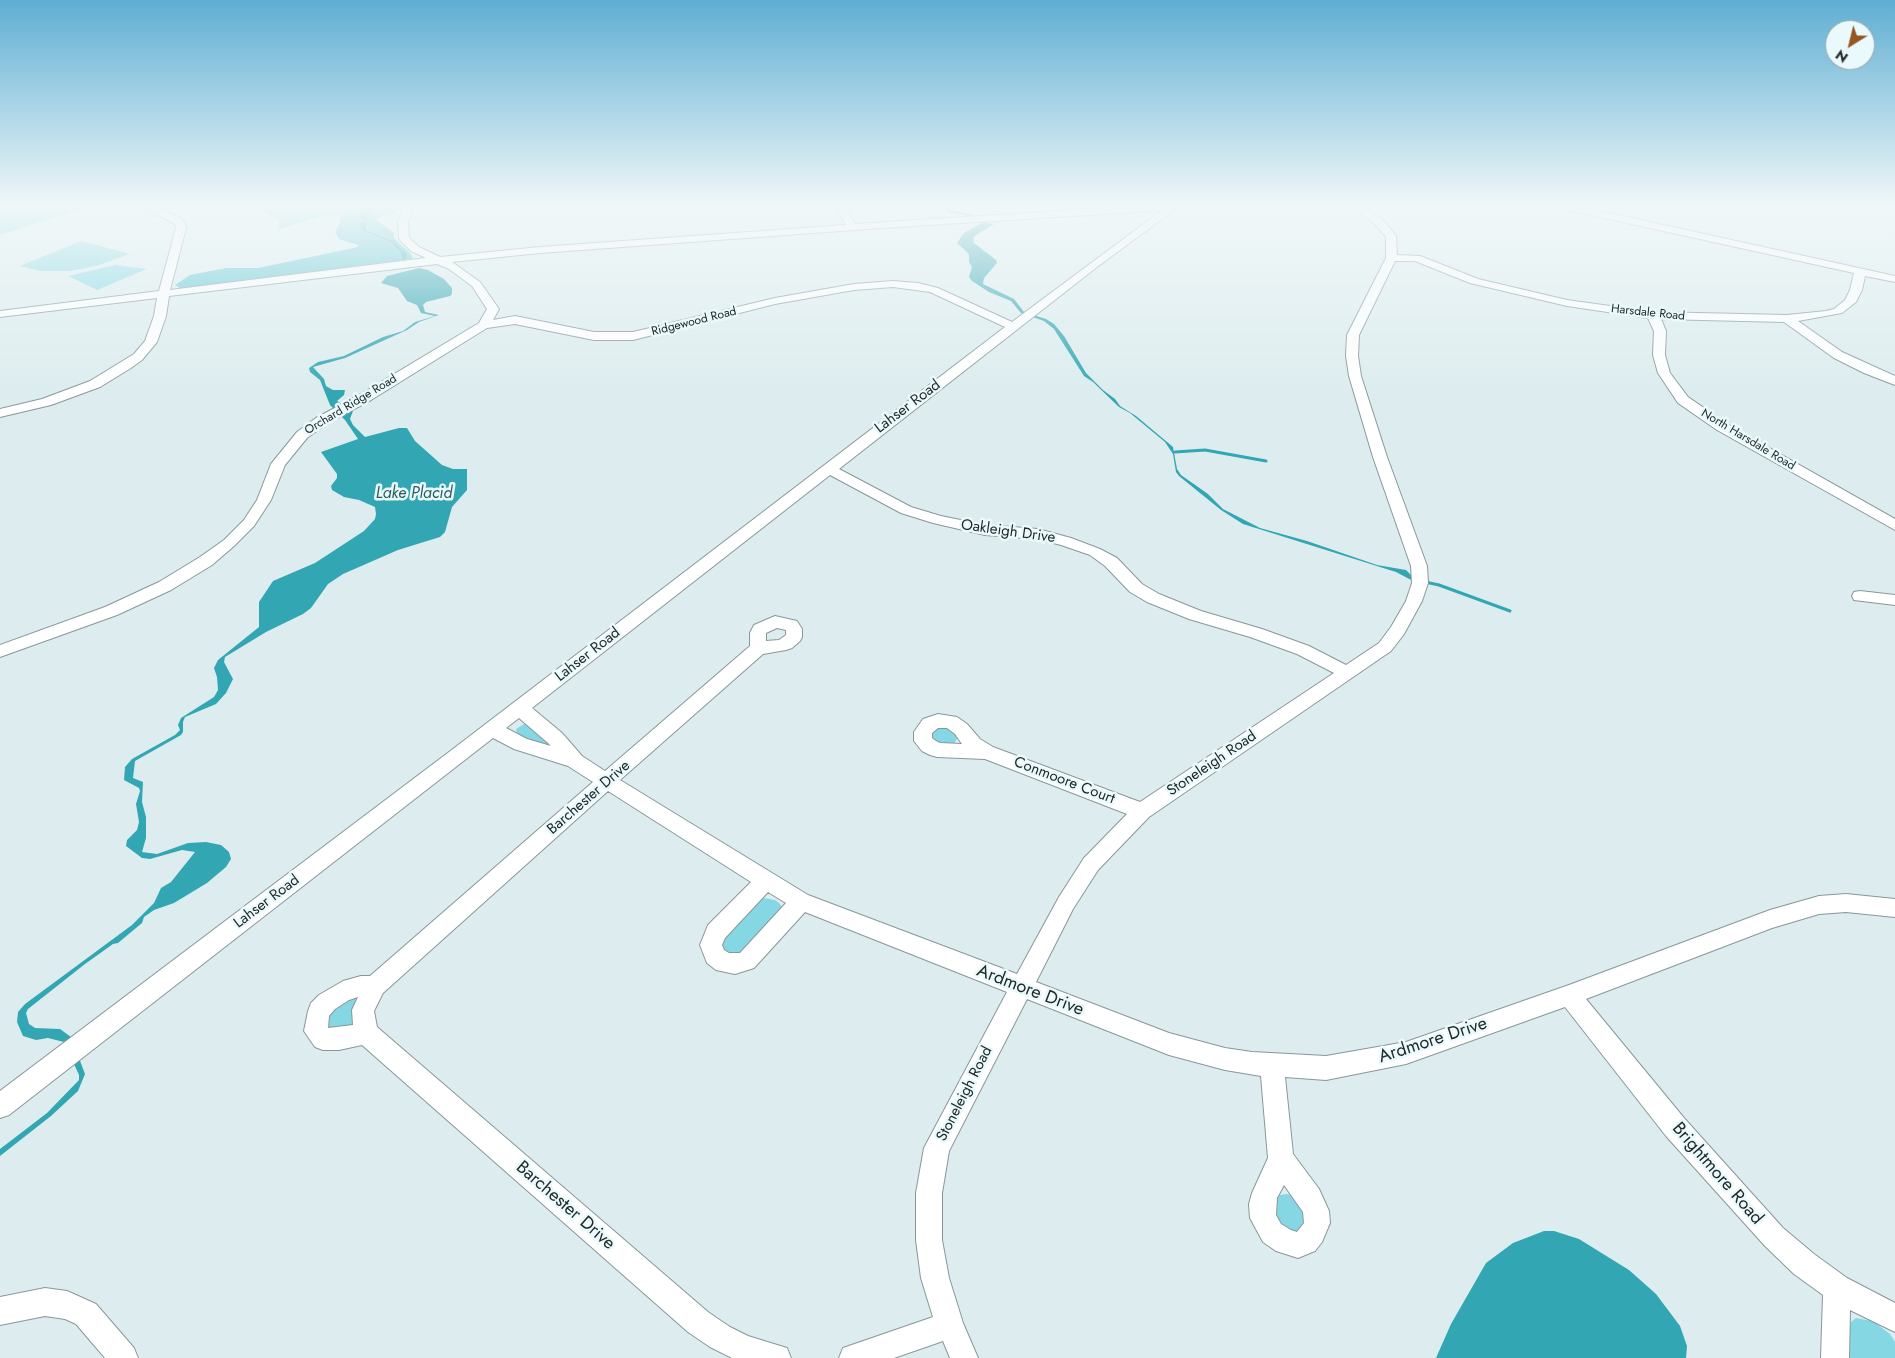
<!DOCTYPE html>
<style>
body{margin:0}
#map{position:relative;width:1895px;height:1358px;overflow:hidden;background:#ddedef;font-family:Jost,sans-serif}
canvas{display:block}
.north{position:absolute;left:1825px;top:20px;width:50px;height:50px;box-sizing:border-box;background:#eafafc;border:1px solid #9aa6a7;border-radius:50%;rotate:216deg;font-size:14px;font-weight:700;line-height:20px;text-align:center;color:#222828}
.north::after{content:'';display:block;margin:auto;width:18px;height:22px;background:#975621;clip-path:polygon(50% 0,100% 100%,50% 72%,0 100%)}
</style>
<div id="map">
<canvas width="1895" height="1358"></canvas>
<div class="north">N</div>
</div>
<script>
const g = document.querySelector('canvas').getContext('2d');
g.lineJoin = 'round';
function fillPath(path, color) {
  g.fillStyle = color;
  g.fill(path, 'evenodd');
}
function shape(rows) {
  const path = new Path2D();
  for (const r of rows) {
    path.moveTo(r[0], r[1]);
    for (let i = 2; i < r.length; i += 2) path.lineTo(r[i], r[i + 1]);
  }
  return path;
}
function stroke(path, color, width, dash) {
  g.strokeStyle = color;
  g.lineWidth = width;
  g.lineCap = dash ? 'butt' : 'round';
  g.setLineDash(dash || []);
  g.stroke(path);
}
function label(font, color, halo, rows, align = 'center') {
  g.font = font + ' Jost,sans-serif';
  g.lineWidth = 5;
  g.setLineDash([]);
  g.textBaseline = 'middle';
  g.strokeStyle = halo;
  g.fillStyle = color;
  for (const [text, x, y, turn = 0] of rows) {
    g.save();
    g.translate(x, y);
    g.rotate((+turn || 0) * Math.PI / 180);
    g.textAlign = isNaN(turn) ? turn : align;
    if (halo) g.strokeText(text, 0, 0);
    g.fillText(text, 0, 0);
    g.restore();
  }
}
const green = shape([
 [20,205,94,205,0,235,0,211],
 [251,205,354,205,353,210,340,216,323,216,279,229,279,220],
 [81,241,130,254,96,266,70,271,40,271,20,266],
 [115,265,147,269,97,290,68,276],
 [524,724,528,724,553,747,536,744,517,734,516,729],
 [944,726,957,735,957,739,953,745,935,744,930,735,935,728],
 [764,898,775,900,779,903,782,907,781,913,748,952,733,957,721,948,723,937,759,900],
 [356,997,360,998,354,1025,331,1029,326,1026,331,1006],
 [1287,1194,1295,1196,1311,1217,1299,1235,1284,1232,1271,1206,1274,1199,1280,1195],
 [1856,1318,1873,1321,1890,1334,1895,1342,1895,1358,1850,1358,1850,1327,1851,1322]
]);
const forest = shape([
 [354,205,362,205,360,212,365,221,361,222,361,230,390,242,401,252,402,260,407,254,394,241,370,231,366,225,371,214,368,205,399,205,394,214,375,219,394,233,394,238,411,254,413,259,182,289,175,285,190,275,226,268,258,268,358,247,358,245,339,239,335,232,340,223,340,216,353,210]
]);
const water = shape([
 [362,205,368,205,371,214,366,224,367,230,394,241,407,254,407,258,402,260,401,252,390,242,361,230,360,223,365,221,360,215],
 [982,222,994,224,976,235,973,238,974,243,996,260,997,263,984,278,983,284,1014,299,1024,312,1046,319,1054,324,1064,336,1086,373,1103,390,1115,399,1120,406,1136,416,1173,447,1177,469,1181,475,1208,494,1223,509,1260,528,1307,541,1377,565,1406,570,1415,579,1415,582,1396,572,1243,524,1221,510,1179,476,1176,472,1173,454,1165,442,1130,413,1119,407,1093,382,1084,376,1054,329,1044,321,1021,313,1011,301,989,292,972,281,969,277,972,267,969,262,969,254,957,243,964,233,982,223],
 [419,268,428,270,444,279,452,288,452,294,450,296,426,302,423,305,425,312,439,315,419,322,407,330,345,358,313,367,324,379,326,386,333,390,345,390,344,395,337,401,353,411,350,419,353,425,365,437,399,428,407,428,415,441,442,465,453,469,467,469,467,490,452,507,445,532,440,537,398,550,343,574,328,584,311,608,303,614,266,632,225,657,224,662,233,679,226,693,216,704,185,717,183,722,183,732,181,735,135,761,133,778,143,782,142,802,146,817,146,838,142,852,157,854,188,843,206,842,221,845,229,852,231,859,226,867,207,883,174,903,154,910,144,917,142,923,118,943,113,944,85,964,28,1009,26,1013,29,1024,35,1028,60,1029,71,1037,85,1074,78,1091,51,1116,0,1156,0,1149,47,1113,79,1080,79,1075,64,1042,48,1038,36,1040,23,1036,17,1022,18,1012,25,1004,132,925,154,903,161,888,171,882,195,852,182,850,150,859,142,858,126,846,127,840,137,830,139,822,136,804,140,791,139,788,124,780,125,767,132,759,175,735,180,730,178,725,181,718,214,697,218,690,217,677,214,668,218,660,259,627,259,602,273,581,315,563,364,531,375,519,376,514,375,507,359,500,344,497,332,490,331,486,337,478,337,474,321,452,358,439,345,420,330,405,320,380,310,372,309,368,318,362,344,356,383,337,403,331,415,322,435,316,421,313,417,305,407,301,398,288,381,283,387,276],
 [1544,1231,1554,1231,1579,1239,1629,1270,1656,1294,1680,1326,1687,1346,1686,1358,1436,1358,1451,1324,1486,1263,1513,1243]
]);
const streamFar1 = shape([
 [945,205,949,211,973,216]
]);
const stream = shape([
 [1175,452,1205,450,1266,461],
 [1425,582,1439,585,1510,611]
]);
const minor = shape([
 [138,205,151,205,179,217,185,223,186,228,170,290,426,258,411,251,399,239,398,223,404,205,414,205,408,223,409,238,419,247,440,257,540,247,846,225,835,205,845,205,855,224,1151,205,1181,205,1097,267,839,469,911,507,941,516,985,525,1038,529,1071,538,1100,549,1117,558,1142,584,1159,594,1201,611,1262,629,1309,646,1346,665,1379,643,1391,627,1406,601,1412,583,1411,566,1373,457,1349,376,1346,356,1347,335,1386,258,1386,237,1375,224,1350,205,1362,205,1383,220,1396,236,1397,255,1420,256,1478,279,1567,300,1653,312,1787,315,1826,311,1834,309,1845,300,1850,290,1854,273,1559,208,1554,205,1573,205,1895,276,1895,282,1865,276,1862,290,1856,302,1842,313,1798,321,1842,352,1895,376,1895,385,1864,373,1834,358,1784,322,1661,319,1666,331,1665,355,1670,373,1688,397,1727,424,1895,519,1895,530,1717,430,1678,403,1658,373,1653,355,1654,331,1648,318,1567,306,1470,283,1415,261,1395,261,1359,335,1358,356,1361,376,1387,457,1427,566,1428,583,1422,601,1404,634,1391,651,1149,817,1098,870,1073,909,1036,982,1169,1033,1225,1048,1252,1052,1326,1056,1406,1042,1569,985,1770,910,1819,896,1846,894,1895,899,1895,917,1846,912,1819,914,1772,928,1586,999,1684,1118,1783,1228,1814,1254,1847,1278,1895,1303,1895,1332,1850,1310,1849,1358,1821,1358,1823,1295,1794,1274,1765,1246,1666,1136,1565,1007,1406,1064,1326,1080,1285,1077,1293,1154,1319,1189,1329,1211,1330,1223,1322,1242,1315,1251,1298,1258,1276,1251,1263,1242,1250,1218,1249,1204,1252,1193,1268,1158,1261,1076,1225,1070,1169,1055,1027,999,949,1151,942,1193,942,1240,949,1278,963,1323,978,1358,950,1358,943,1341,894,1358,839,1358,843,1348,933,1317,921,1278,916,1240,916,1193,924,1148,1007,992,805,912,754,968,735,974,716,970,707,963,700,945,708,925,751,882,608,791,383,993,374,1011,377,1027,708,1312,730,1327,748,1336,787,1348,791,1358,732,1358,710,1347,688,1332,362,1045,339,1050,323,1050,315,1047,304,1031,308,1011,311,1003,319,995,343,981,361,976,370,976,593,782,568,766,514,749,493,738,9,1115,0,1118,0,1091,449,752,1005,327,930,292,893,287,854,290,775,304,633,340,594,340,515,324,487,328,371,400,326,424,307,438,285,465,271,500,254,526,234,546,212,565,171,590,117,615,0,657,0,645,105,607,159,582,200,557,224,540,244,520,257,500,271,464,297,432,316,418,361,394,479,323,487,309,472,286,449,269,437,264,169,296,166,316,157,342,142,360,131,368,100,387,51,405,0,417,0,409,42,399,90,381,134,354,145,341,154,316,157,298,0,317,0,311,159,291,176,228,175,224,138,205],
 [1152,211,1161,211,1012,322,938,288,918,283,893,281,854,284,775,298,633,332,594,332,515,316,493,320,499,309,480,282,452,262,540,253,882,228,1152,211],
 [830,475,901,513,933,523,985,535,1038,539,1061,545,1090,555,1105,566,1130,592,1147,602,1189,619,1250,637,1297,654,1334,673,1140,802,993,747,980,739,967,724,957,717,938,714,923,719,914,732,914,741,922,751,930,755,937,757,985,759,1127,814,1084,858,1059,897,1017,974,808,895,620,780,763,654,786,650,792,648,800,641,802,637,802,629,797,621,775,616,754,625,750,633,750,646,605,771,582,756,562,733,532,708,830,475],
 [777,628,786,630,786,635,779,640,766,641,766,633,777,628],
 [519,718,548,743,551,746,527,739,506,728,519,718],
 [938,728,947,728,955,734,962,744,940,743,936,741,932,738,932,733,938,728],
 [768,892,786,903,740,953,729,953,724,950,722,945,725,938,768,892],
 [358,997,352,1010,353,1025,328,1028,329,1016,335,1009,349,1000,358,997],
 [1284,1185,1303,1212,1304,1223,1297,1232,1291,1230,1281,1224,1276,1215,1277,1198,1284,1185],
 [1880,205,1895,205,1895,210,1882,207,1880,205],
 [1860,591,1895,595,1895,605,1854,600,1852,596,1854,592,1860,591],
 [45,1288,67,1291,96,1304,134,1348,138,1358,105,1358,76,1324,65,1319,45,1316,0,1325,0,1297,45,1288]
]);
const farStreetnames = [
 ["Harsdale Road",1648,313,6],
 ["Ridgewood Road",694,322,-14],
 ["Orchard Ridge Road",351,405,-31],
 ["North Harsdale Road",1748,440,31]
];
const streetNames = [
 ["Lahser Road",908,407,-37],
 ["Oakleigh Drive",1008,532,8],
 ["Lahser Road",588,655,-38],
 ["Stoneleigh Road",1212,764,-34],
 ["Conmoore Court",1064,781,21],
 ["Barchester Drive",589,798,-41],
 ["Lahser Road",267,902,-37],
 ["Stoneleigh Road",965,1094,-63]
];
const waterNames = [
 ["Lake Placid",414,494]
];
const nearStreetnames = [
 ["Ardmore Drive",1030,991,21],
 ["Ardmore Drive",1433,1041,-18],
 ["Brightmore Road",1717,1174,49],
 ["Barchester Drive",565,1206,41]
];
fillPath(green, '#85d8e3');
fillPath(forest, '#56c4d1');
fillPath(water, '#32a6b3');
stroke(streamFar1, '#32a6b3', 2.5);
stroke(stream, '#32a6b3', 3);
stroke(minor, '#899799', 2);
fillPath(minor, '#fff');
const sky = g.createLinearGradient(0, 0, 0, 395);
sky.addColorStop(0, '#5faed3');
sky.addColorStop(0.52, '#f0f7f8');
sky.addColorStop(1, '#f0f7f800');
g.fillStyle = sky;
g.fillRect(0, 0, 1895, 395);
label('12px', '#222828', '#eafafc', farStreetnames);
label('15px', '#222828', '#eafafc', streetNames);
label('italic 16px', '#2a5a60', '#eafafc', waterNames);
label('18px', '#222828', '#eafafc', nearStreetnames);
</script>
